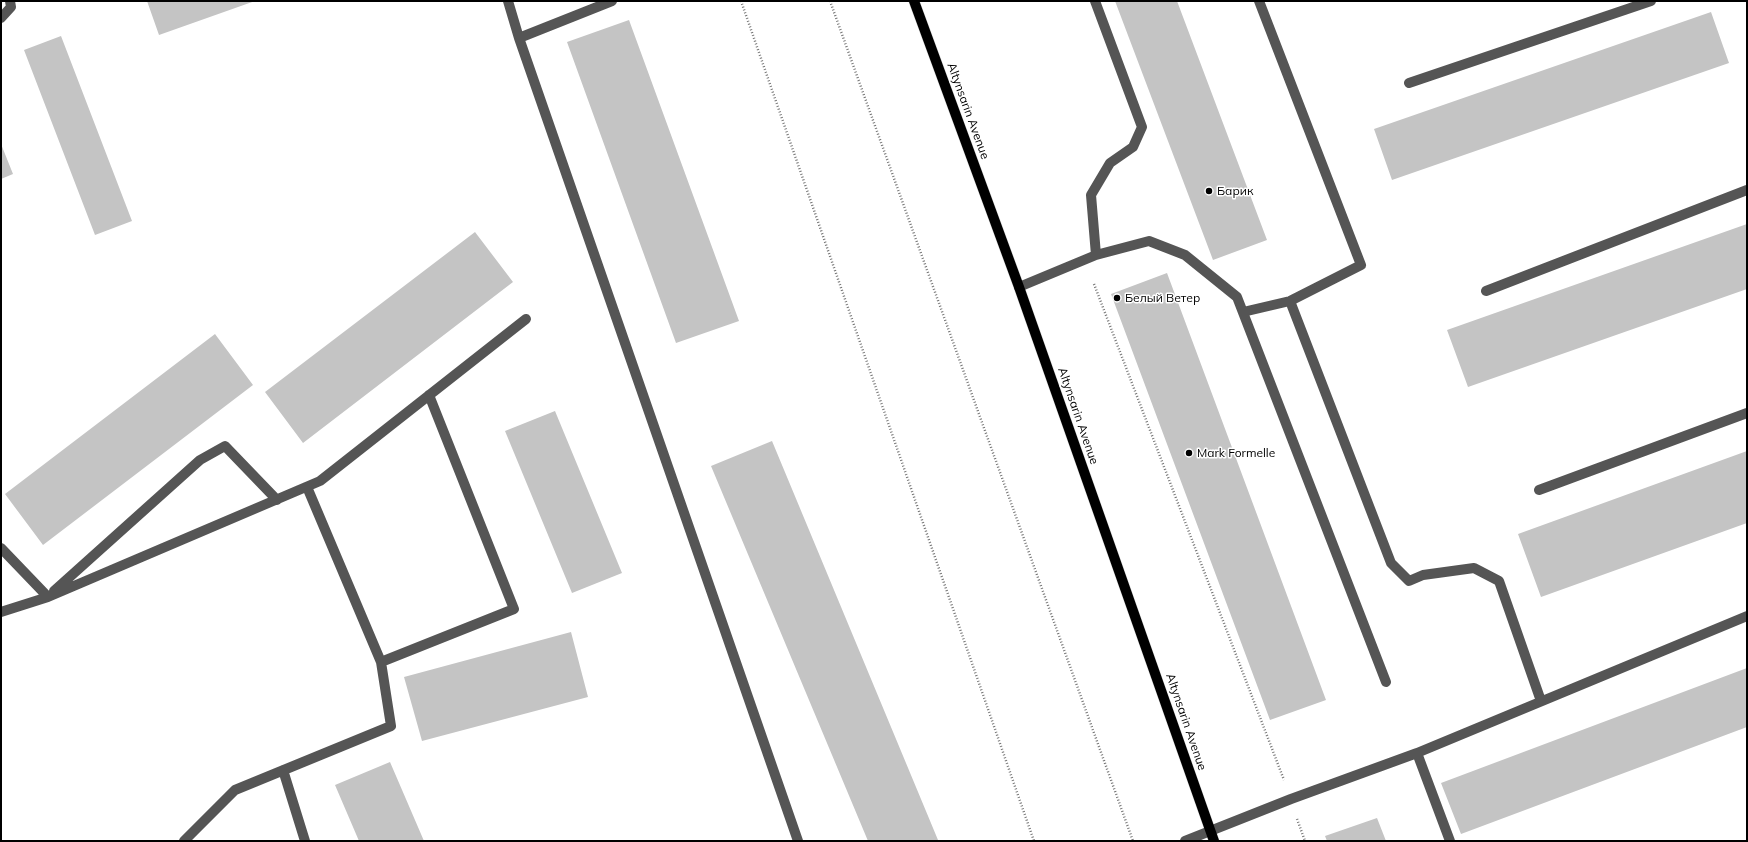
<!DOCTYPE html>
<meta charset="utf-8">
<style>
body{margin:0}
#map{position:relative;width:1748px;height:842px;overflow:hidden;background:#fff;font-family:Mulish,sans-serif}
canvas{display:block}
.frame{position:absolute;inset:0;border:2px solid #000;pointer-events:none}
</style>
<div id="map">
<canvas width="1748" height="842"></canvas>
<div class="frame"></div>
</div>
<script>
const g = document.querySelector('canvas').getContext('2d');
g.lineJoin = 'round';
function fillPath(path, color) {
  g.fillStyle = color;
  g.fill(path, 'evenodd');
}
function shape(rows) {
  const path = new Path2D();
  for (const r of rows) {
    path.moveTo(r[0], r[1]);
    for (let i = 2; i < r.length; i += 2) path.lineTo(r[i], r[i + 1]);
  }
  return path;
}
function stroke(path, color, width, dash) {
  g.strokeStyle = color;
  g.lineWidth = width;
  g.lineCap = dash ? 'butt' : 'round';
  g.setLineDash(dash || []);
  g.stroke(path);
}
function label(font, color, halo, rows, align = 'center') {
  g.font = font + ' Mulish,sans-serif';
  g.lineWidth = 3;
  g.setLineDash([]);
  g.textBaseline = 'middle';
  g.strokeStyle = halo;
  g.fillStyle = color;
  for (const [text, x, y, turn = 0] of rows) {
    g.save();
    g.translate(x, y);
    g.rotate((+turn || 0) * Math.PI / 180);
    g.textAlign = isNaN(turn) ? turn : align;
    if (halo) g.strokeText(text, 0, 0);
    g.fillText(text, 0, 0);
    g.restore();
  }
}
const building = shape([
 [147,1,255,1,159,35],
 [1115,1,1177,1,1267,240,1213,260],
 [1711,12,1729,63,1392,180,1374,129],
 [629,20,739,321,676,343,567,42],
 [61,36,132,221,95,235,24,50],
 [1,144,13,174,1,179],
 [1747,224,1747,289,1468,387,1447,330],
 [475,232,513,282,303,443,265,392],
 [1167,273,1326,700,1270,720,1111,294],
 [215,334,253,385,43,545,5,494],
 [555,411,622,573,572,593,505,431],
 [772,441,938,840,868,841,711,466],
 [1747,451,1747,523,1541,597,1518,534],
 [571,632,588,697,422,741,404,677],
 [1747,668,1747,727,1461,834,1441,783],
 [390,762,424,841,359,841,335,785],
 [1377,818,1386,841,1327,841,1325,836]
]);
const path = shape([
 [741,1,1034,841],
 [830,1,1133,841],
 [1094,284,1284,780],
 [1297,819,1305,841]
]);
const minor = shape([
 [508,1,519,38,798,841],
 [1095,1,1142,127,1133,147,1110,163,1091,195,1096,255],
 [1,18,11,7,10,1],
 [519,38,612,1],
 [1409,83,1651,1],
 [1019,287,1096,255,1149,241,1185,255,1237,297,1386,682],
 [1486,291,1747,190],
 [1290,301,1391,563,1409,581,1423,575,1474,568,1499,581,1541,701],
 [1243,312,1290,301,1361,265,1259,1],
 [307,487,381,662],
 [1539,490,1747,413],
 [1,548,48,597],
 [54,591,200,460,225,446,277,500],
 [1,612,48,597,320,481,526,319],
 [1417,753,1450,841],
 [283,770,305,841],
 [184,841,235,790,391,726,381,662,514,609,429,395],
 [1185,841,1291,799,1417,753,1747,616]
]);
const major = shape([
 [914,1,1019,287,1214,841]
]);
const markers = [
 [1209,191,4,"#000"],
 [1117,298,4,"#000"],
 [1189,453,4,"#000"]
];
const streetNames = [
 ["Altynsarin Avenue",968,111,70],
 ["Altynsarin Avenue",1078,416,71],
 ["Altynsarin Avenue",1186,722,71]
];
const poiNames = [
 ["Барик",1217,191],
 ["Белый Ветер",1125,298],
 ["Mark Formelle",1197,453]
];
fillPath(building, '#c4c4c4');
stroke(major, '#dbdbdb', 11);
stroke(path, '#777', 2.5, [1, 2]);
stroke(minor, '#555', 10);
stroke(major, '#000', 10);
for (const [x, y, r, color] of markers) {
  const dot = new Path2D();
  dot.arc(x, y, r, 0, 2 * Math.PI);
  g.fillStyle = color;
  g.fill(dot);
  stroke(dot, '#fff', 1.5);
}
label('12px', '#000', '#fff', streetNames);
label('12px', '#000', '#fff', poiNames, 'left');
</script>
